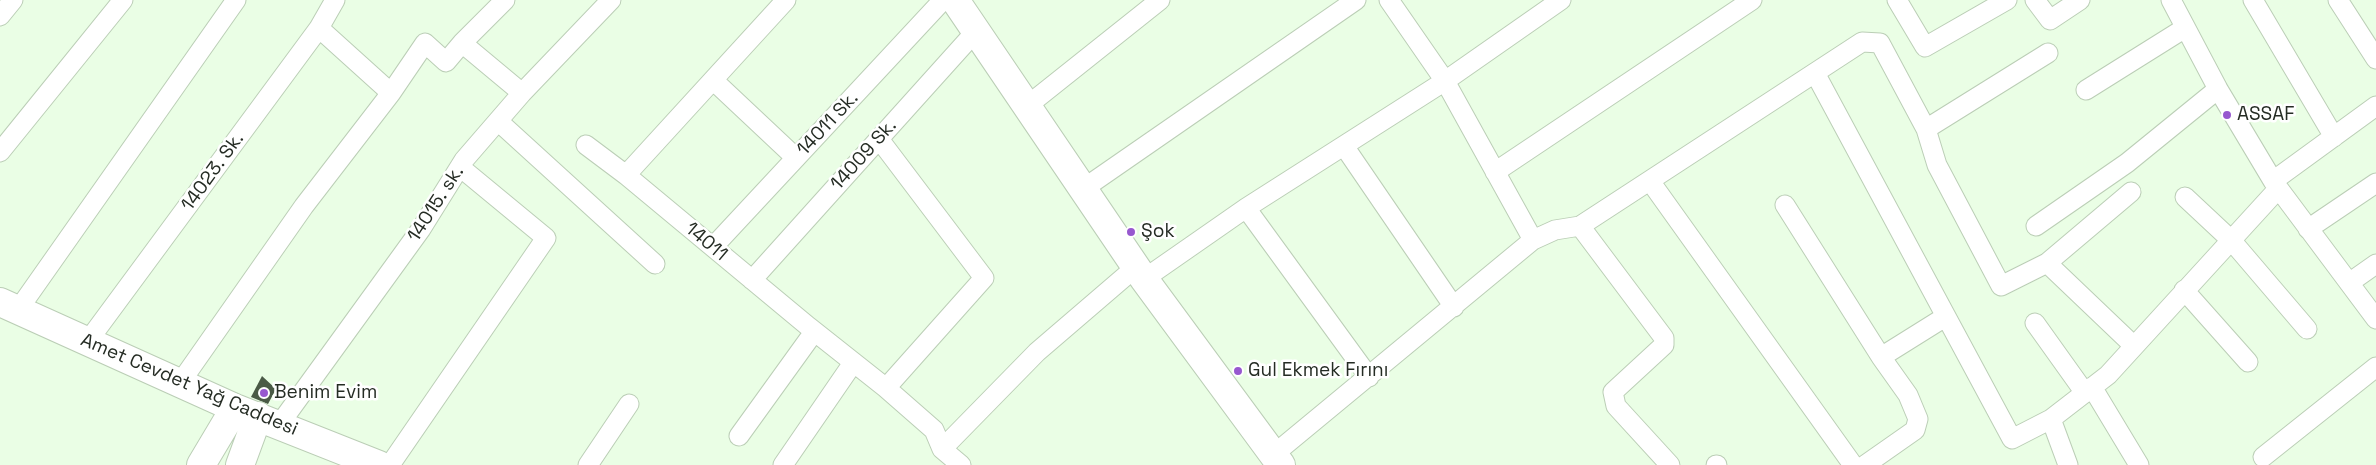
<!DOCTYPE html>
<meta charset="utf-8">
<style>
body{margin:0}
canvas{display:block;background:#eafee5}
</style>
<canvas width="2376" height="465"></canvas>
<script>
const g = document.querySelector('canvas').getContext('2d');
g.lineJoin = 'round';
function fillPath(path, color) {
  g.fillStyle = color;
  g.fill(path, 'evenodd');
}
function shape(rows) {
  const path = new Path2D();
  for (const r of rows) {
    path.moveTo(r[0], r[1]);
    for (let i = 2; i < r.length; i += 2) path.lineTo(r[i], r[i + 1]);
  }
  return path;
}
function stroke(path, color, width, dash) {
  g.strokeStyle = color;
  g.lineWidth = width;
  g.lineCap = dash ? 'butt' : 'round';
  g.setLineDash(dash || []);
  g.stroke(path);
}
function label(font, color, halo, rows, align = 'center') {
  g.font = font + ' "Space Grotesk",sans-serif';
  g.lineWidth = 5;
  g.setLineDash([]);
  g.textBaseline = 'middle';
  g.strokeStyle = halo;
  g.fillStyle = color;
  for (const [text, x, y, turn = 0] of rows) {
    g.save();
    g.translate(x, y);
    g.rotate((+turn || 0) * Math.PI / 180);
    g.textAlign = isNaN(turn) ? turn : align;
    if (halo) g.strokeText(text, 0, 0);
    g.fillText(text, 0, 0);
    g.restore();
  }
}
const building = shape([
 [262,376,276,389,268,404,251,397]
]);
const minor = shape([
 [505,0,462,43,522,93],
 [1389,0,1445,81,1533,240],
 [1897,0,1925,47,2007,0],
 [2035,0,2050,20,2080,0],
 [2171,0,2218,89,2273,181,2376,319],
 [2253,0,2334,137],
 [2338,0,2376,59],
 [0,16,13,0],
 [319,28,391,93],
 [1815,73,2012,439,2051,419,2108,375,2278,189],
 [713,80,796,158],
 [2086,90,2185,28],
 [1027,106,1160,0],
 [498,121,655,264],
 [1926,129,2048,53],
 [879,139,984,278,886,388],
 [586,145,626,175,809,327,886,388,934,430,942,449,961,465],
 [1344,146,1454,307],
 [0,152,123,0],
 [1495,172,1752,0],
 [626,175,786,0],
 [1650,181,1853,465],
 [2273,181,2376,106],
 [1083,189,1356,0],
 [2185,197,2231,240,2307,329],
 [1785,205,1881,357,1908,395,1918,419,1915,430,1865,465],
 [1246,208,1369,377],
 [1580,226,1664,338,1664,345,1613,392,1616,406,1670,465],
 [2036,226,2127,163,2218,89],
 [2308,229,2376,183],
 [713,247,943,0],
 [2047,263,2134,346],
 [1144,279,1246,208,1445,81,1561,0],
 [752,280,976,31],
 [2349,283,2376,264],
 [2184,290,2248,362],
 [18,310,236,0],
 [2035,323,2085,393],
 [88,341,319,28,335,0],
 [1881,357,1945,317],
 [180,383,304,206,391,93,425,43,446,62,462,43],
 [2092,387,2139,465],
 [2051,419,2068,465],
 [279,425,421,229,464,160,522,93,611,0],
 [739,436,814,332],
 [942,449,1037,352,1136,267],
 [1273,455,1533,240,1555,230,1580,226,1862,42,1880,43,1926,129,1937,165,2001,286,2047,263,2131,192],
 [2263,457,2376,367],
 [390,465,546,238,460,167],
 [588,465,629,404],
 [783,465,853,363],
 [1716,465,1717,465]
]);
const secondary = shape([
 [955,0,1144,279,1281,465],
 [0,302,235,408,379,465],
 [201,465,235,408],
 [240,465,258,416]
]);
const markers = [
 [2227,115,5,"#9758cf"],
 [1131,232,5,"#9758cf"],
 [1238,371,5,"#9758cf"],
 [264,393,5,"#9758cf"]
];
const poiNames = [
 ["ASSAF",2237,115],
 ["Şok",1141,232],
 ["Gul Ekmek Fırını",1248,371],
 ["Benim Evim",274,393]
];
const streetNames = [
 ["14011 Sk.",828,124,-47],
 ["14009 Sk.",864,155,-48],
 ["14023. Sk.",213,172,-54],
 ["14015. sk.",436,204,-57],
 ["14011",706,242,40],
 ["Amet Cevdet Yağ Caddesi",189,385,23]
];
fillPath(building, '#4a5a46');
stroke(minor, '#bbceb6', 21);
stroke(secondary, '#bbceb6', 30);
stroke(minor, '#fff', 19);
stroke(secondary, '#fff', 28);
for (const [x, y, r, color] of markers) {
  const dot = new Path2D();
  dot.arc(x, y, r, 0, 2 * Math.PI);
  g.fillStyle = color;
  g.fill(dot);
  stroke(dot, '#fff', 2);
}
label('19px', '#252c24', '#fff', poiNames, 'left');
label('19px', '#252c24', '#fff', streetNames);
</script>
